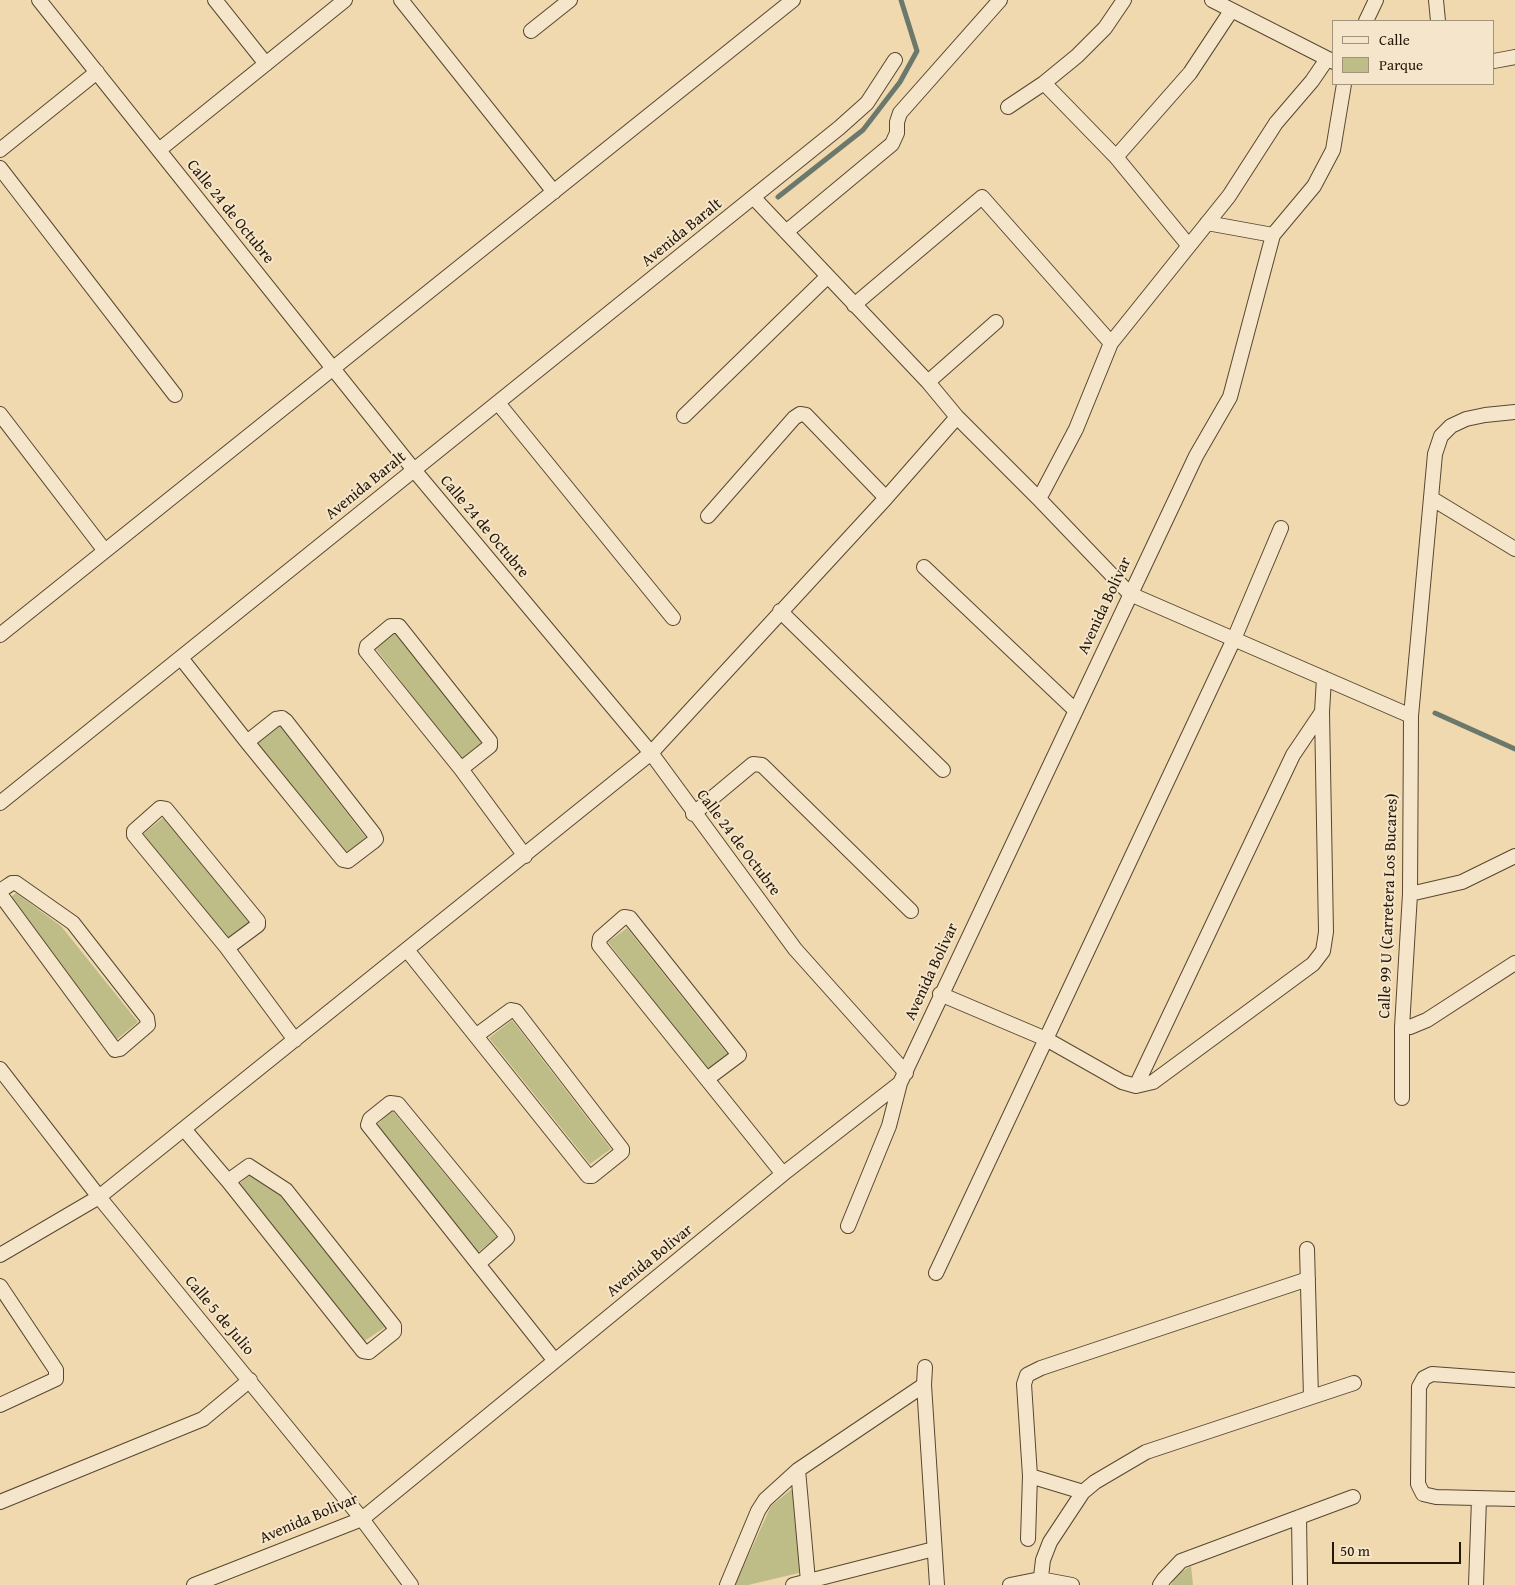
<!DOCTYPE html>
<style>
body{margin:0}
#map{position:relative;width:1515px;height:1585px;overflow:hidden;background:#f0d8af;font-family:"Gentium Book Plus",serif}
canvas{display:block}
.legend{position:absolute;left:1332px;top:20px;width:162px;height:65px;box-sizing:border-box;background:#f5e6cb;border:1px solid #a1937c;margin:0;padding:6px 9px;list-style:none;font-size:15px;color:#241706}
.legend li{display:flex;align-items:center;gap:10px;height:25px}
.legend b{width:25px;border:1px solid #a1937c}
.scale{position:absolute;left:1332px;top:1542px;width:129px;height:22px;box-sizing:border-box;border:2px solid #241706;border-top:0;padding-left:6px;font-size:15px;line-height:18px;white-space:nowrap;color:#241706;-webkit-text-stroke:4px #f5e6cb;paint-order:stroke}
</style>
<div id="map">
<canvas width="1515" height="1585"></canvas>
<ul class="legend">
<li><b style="height:6px;background:#f5e6cb"></b>Calle</li>
<li><b style="height:14px;background:#bebd87"></b>Parque</li>
</ul>
<div class="scale">50 m</div>
</div>
<script>
const g = document.querySelector('canvas').getContext('2d');
g.lineJoin = 'round';
function fillPath(path, color) {
  g.fillStyle = color;
  g.fill(path, 'evenodd');
}
function shape(rows) {
  const path = new Path2D();
  for (const r of rows) {
    path.moveTo(r[0], r[1]);
    for (let i = 2; i < r.length; i += 2) path.lineTo(r[i], r[i + 1]);
  }
  return path;
}
function stroke(path, color, width, dash) {
  g.strokeStyle = color;
  g.lineWidth = width;
  g.lineCap = dash ? 'butt' : 'round';
  g.setLineDash(dash || []);
  g.stroke(path);
}
function label(font, color, halo, rows, align = 'center') {
  g.font = font + ' "Gentium Book Plus",serif';
  g.lineWidth = 4;
  g.setLineDash([]);
  g.textBaseline = 'middle';
  g.strokeStyle = halo;
  g.fillStyle = color;
  for (const [text, x, y, turn = 0] of rows) {
    g.save();
    g.translate(x, y);
    g.rotate((+turn || 0) * Math.PI / 180);
    g.textAlign = isNaN(turn) ? turn : align;
    if (halo) g.strokeText(text, 0, 0);
    g.fillText(text, 0, 0);
    g.restore();
  }
}
const green = shape([
 [394,632,484,743,461,759,376,649],
 [280,726,366,838,347,854,257,743],
 [164,817,249,922,228,941,143,834],
 [16,893,61,926,138,1022,116,1040,11,897],
 [627,928,728,1055,707,1070,608,942],
 [512,1020,611,1149,590,1164,489,1038],
 [392,1110,497,1237,477,1253,377,1125],
 [253,1172,279,1188,387,1326,363,1342,239,1184],
 [793,1488,803,1572,748,1585,735,1585,771,1506],
 [1191,1566,1193,1585,1171,1585,1176,1575]
]);
const stream = shape([
 [778,197,863,130,900,82,917,51,901,0],
 [1435,713,1515,749]
]);
const street = shape([
 [39,0,414,470,651,753,795,949,906,1073],
 [215,0,266,64],
 [401,0,554,192],
 [1212,0,1334,62],
 [1436,0,1438,21],
 [1366,21,1376,0],
 [531,31,570,0],
 [1494,61,1515,57],
 [1044,83,1116,157,1189,246],
 [1008,107,1044,83,1077,56,1105,28,1124,0],
 [0,150,97,72],
 [159,150,345,0],
 [1116,157,1190,73,1231,11],
 [0,168,175,395],
 [754,198,928,382,957,417,1039,499,1130,594,1411,716],
 [1207,223,1273,235],
 [786,232,892,144,897,133,897,122,900,113,1000,0],
 [854,305,982,197,1111,343],
 [928,382,996,322],
 [498,403,673,618],
 [0,414,105,551],
 [684,416,827,277],
 [1431,498,1515,549],
 [1039,499,1076,429,1111,343,1229,196,1276,123,1312,81,1327,59],
 [708,516,794,418,800,414,806,415,886,498],
 [924,567,1075,710],
 [780,611,943,770],
 [0,635,793,0],
 [181,658,247,742,343,860,348,861,373,842,376,839,374,834,286,721,282,718,276,719,247,742],
 [461,769,490,746,490,741,399,626,391,626,367,646,366,651,461,769,525,856],
 [0,803,839,128,867,103,895,60],
 [693,814,753,764,762,765,911,911],
 [0,891,12,883,16,883,73,923,147,1018,148,1025,120,1049,115,1050,0,894],
 [1410,894,1462,882,1515,856],
 [227,948,258,925,258,921,166,809,160,808,134,831,134,835,227,948,295,1040],
 [407,950,588,1176,592,1176,622,1152,622,1149,516,1011,511,1010,477,1035],
 [940,994,1046,1039,1122,1082,1136,1086,1153,1082,1313,964,1323,951,1326,932,1322,712,1324,678],
 [1402,1027,1410,1027,1427,1020,1515,963],
 [0,1069,99,1197,362,1519,411,1585],
 [707,1079,739,1055,630,918,624,917,600,938,599,945,783,1174],
 [1136,1086,1293,755,1322,712],
 [1402,1098,1402,1027,1410,894,1411,716,1435,454,1441,436,1451,426,1466,419,1485,415,1515,412],
 [184,1129,222,1174,228,1181,363,1351,369,1352,394,1332,394,1326,286,1190,249,1166,228,1181],
 [848,1226,889,1126,900,1083],
 [1307,1249,1311,1397],
 [0,1255,99,1197,651,753,886,498,957,417],
 [478,1264,504,1241,507,1238,505,1234,398,1104,390,1103,370,1119,368,1125,478,1264,555,1361],
 [936,1273,1234,639,1281,528],
 [0,1286,56,1370,56,1379,0,1405],
 [925,1367,924,1385,937,1585],
 [1515,1380,1432,1374,1424,1378,1419,1387,1418,1484,1423,1494,1436,1497,1515,1499],
 [798,1470,808,1581],
 [1030,1476,1083,1492],
 [0,1502,203,1419,250,1380],
 [1299,1517,1300,1585],
 [1028,1539,1030,1476,1024,1384,1027,1375,1041,1368,1308,1279],
 [194,1585,362,1519,783,1174,900,1083,1196,456,1230,397,1273,235,1314,186,1333,150,1344,84],
 [727,1585,758,1511,765,1500,798,1470,924,1385],
 [793,1585,934,1549],
 [1010,1585,1040,1579,1072,1585],
 [1040,1585,1043,1560,1050,1542,1083,1492,1095,1482,1146,1452,1354,1383],
 [1160,1585,1164,1579,1181,1561,1353,1497],
 [1476,1585,1479,1499]
]);
const streetNames = [
 ["Calle 24 de Octubre",230,212,51],
 ["Avenida Baralt",682,233,-39],
 ["Avenida Baralt",366,486,-39],
 ["Calle 24 de Octubre",484,527,50],
 ["Avenida Bolivar",1105,606,-65],
 ["Calle 24 de Octubre",738,843,53],
 ["Calle 99 U (Carretera Los Bucares)",1389,906,-88],
 ["Avenida Bolivar",932,972,-65],
 ["Avenida Bolivar",650,1261,-39],
 ["Calle 5 de Julio",219,1316,50],
 ["Avenida Bolivar",309,1519,-23]
];
fillPath(green, '#bebd87');
stroke(stream, '#6b786c', 5);
stroke(street, '#574730', 16);
stroke(street, '#f5e6cb', 14);
label('16px', '#241706', '#f5e6cb', streetNames);
</script>
